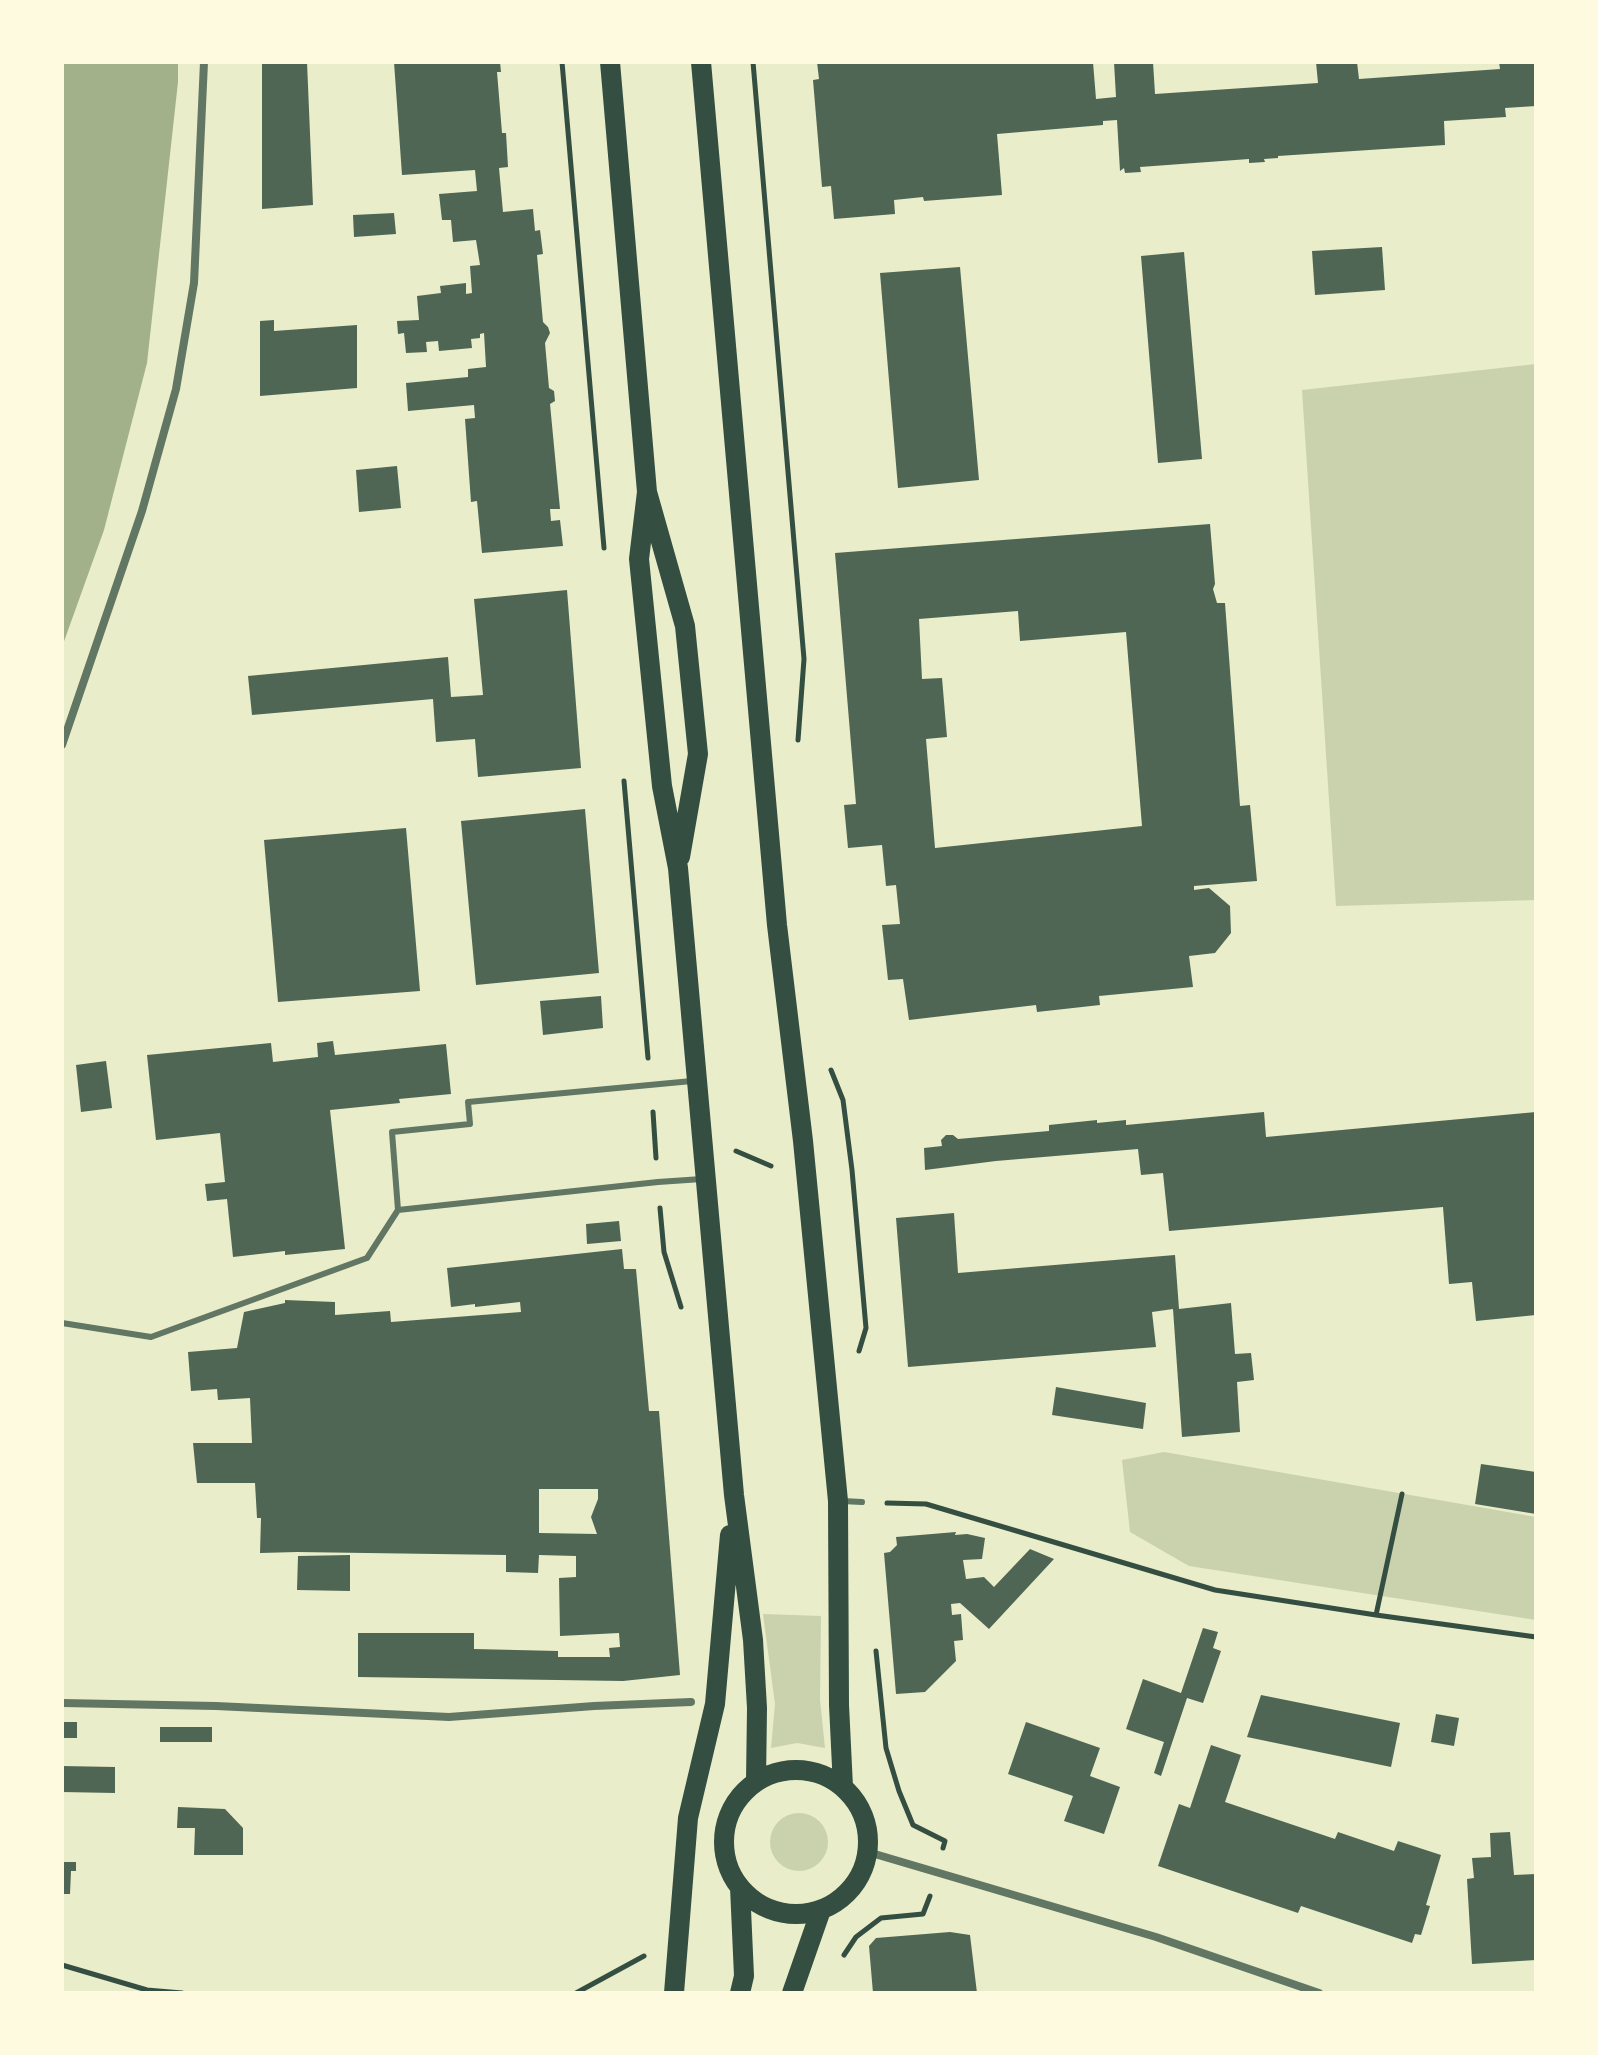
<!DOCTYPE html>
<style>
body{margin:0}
#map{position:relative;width:1598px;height:2055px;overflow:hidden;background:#e9edc9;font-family:Barlow,sans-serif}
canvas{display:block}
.frame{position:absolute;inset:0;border:64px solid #fefae0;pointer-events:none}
</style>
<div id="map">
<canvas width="1598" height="2055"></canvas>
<div class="frame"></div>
</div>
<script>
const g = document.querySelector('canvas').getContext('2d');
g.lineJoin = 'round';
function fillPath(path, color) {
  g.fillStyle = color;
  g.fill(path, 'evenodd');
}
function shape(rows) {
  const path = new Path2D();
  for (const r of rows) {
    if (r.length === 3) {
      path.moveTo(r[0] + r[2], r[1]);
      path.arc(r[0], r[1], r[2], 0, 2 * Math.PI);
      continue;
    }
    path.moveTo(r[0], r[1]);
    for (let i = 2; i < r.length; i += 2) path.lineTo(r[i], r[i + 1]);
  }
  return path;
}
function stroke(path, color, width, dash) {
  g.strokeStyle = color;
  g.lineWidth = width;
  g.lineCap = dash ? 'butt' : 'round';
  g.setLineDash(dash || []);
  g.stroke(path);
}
const green = shape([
 [1536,364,1536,900,1336,906,1302,390],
 [1164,1452,1536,1517,1536,1620,1189,1566,1130,1532,1122,1460],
 [763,1614,821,1616,820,1700,825,1748,797,1743,771,1748,775,1704],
 [799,1842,29]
]);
const water = shape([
 [62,62,178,62,178,82,147,363,104,530,62,647]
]);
const building = shape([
 [262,62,307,62,313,205,262,209],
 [394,62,500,62,501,72,497,72,502,133,506,133,508,167,499,168,503,212,533,209,535,231,540,230,543,254,537,255,543,322,548,327,550,333,545,343,549,388,554,391,555,401,550,404,560,509,550,509,551,521,560,520,563,546,482,553,477,501,471,502,465,419,475,418,474,405,408,411,406,383,468,377,468,369,486,367,484,333,480,334,480,338,471,339,472,348,439,351,438,341,426,342,427,352,406,353,404,333,398,334,397,321,419,320,417,296,441,293,440,286,466,283,466,294,472,293,470,266,480,265,476,240,453,242,451,220,442,220,439,194,477,191,475,170,402,175],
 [817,62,1093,62,1096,99,1116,97,1114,62,1153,62,1155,94,1318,83,1316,62,1357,62,1359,79,1500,69,1499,62,1536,62,1536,106,1505,108,1506,117,1444,121,1445,145,1278,156,1278,158,1264,159,1265,162,1249,163,1249,159,1140,167,1141,172,1125,173,1124,168,1120,171,1117,120,1103,121,1103,125,997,134,1002,195,924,201,923,197,894,200,895,214,834,219,831,186,822,187,813,80,819,79],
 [394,213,396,234,354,237,353,215],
 [1382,247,1385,290,1315,295,1312,251],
 [1184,252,1202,459,1158,463,1141,256],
 [960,267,979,480,898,488,880,273],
 [274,320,274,331,357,325,357,388,260,396,260,321],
 [397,466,401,508,359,512,356,470],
 [1210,524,1215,584,1213,589,1217,603,1225,603,1240,806,1250,805,1257,881,1194,886,1194,890,1209,888,1230,906,1231,933,1215,953,1189,956,1193,987,1099,996,1100,1005,1037,1012,1036,1005,909,1020,903,979,888,980,882,925,900,924,896,885,886,886,882,845,848,848,844,805,856,804,835,553],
 [1018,611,1020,641,1126,632,1142,826,935,848,926,739,947,737,942,678,922,679,919,619],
 [567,590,581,768,478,777,475,739,436,742,433,699,252,715,248,676,448,657,451,697,483,695,474,599],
 [585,809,599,973,476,985,461,821],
 [406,828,420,991,278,1002,264,840],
 [601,996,603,1028,543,1035,540,1001],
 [333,1041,335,1055,446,1044,451,1094,399,1099,400,1103,330,1110,345,1249,285,1255,285,1251,233,1257,227,1199,207,1201,205,1184,225,1182,220,1133,156,1140,147,1055,271,1043,273,1062,318,1057,317,1043],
 [106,1061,112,1108,81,1112,76,1065],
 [1264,1112,1266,1137,1536,1112,1536,1315,1476,1321,1472,1282,1449,1284,1443,1207,1169,1231,1163,1173,1141,1175,1138,1149,996,1161,925,1170,924,1148,942,1146,941,1140,946,1135,953,1135,958,1139,1049,1131,1049,1125,1097,1120,1097,1123,1126,1120,1126,1125],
 [954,1213,958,1273,1175,1255,1179,1309,1231,1303,1235,1354,1251,1353,1254,1380,1237,1382,1240,1432,1182,1437,1173,1309,1152,1312,1156,1347,908,1367,896,1218],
 [619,1221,621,1241,587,1244,586,1224],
 [622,1249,624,1269,636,1269,649,1411,659,1411,680,1675,623,1681,358,1677,358,1633,474,1633,474,1649,558,1651,558,1657,610,1657,609,1648,620,1647,619,1633,560,1636,559,1578,576,1577,576,1556,539,1555,538,1573,506,1572,506,1555,297,1552,260,1553,261,1518,257,1518,255,1483,197,1483,193,1443,252,1443,250,1398,218,1400,217,1389,191,1391,188,1352,237,1348,244,1312,285,1303,285,1300,335,1302,335,1315,390,1311,391,1322,521,1312,520,1302,475,1307,475,1304,451,1307,447,1268],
 [539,1489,598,1489,598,1499,591,1517,597,1534,539,1533],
 [1056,1387,1146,1403,1143,1429,1052,1415],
 [1481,1464,1536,1472,1536,1514,1475,1504],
 [956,1532,955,1535,967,1534,985,1538,982,1559,963,1560,966,1579,984,1577,994,1587,1030,1549,1054,1559,989,1629,960,1603,951,1604,952,1615,961,1614,963,1640,954,1641,956,1661,925,1692,896,1694,884,1553,890,1552,897,1545,896,1537],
 [350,1555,350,1591,297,1590,298,1556],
 [1203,1628,1218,1632,1213,1648,1221,1651,1203,1703,1187,1698,1161,1776,1154,1773,1164,1742,1126,1729,1143,1679,1181,1693],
 [1261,1695,1400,1723,1391,1767,1247,1737],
 [1436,1714,1459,1718,1454,1746,1431,1742],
 [62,1722,77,1722,77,1738,62,1738],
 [1026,1722,1100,1748,1090,1776,1120,1787,1104,1834,1064,1821,1073,1796,1008,1774],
 [160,1727,212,1727,212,1742,160,1742],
 [1211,1745,1241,1755,1225,1802,1335,1839,1338,1832,1394,1851,1398,1841,1441,1855,1426,1905,1430,1906,1421,1935,1415,1934,1412,1943,1301,1906,1298,1913,1158,1866,1179,1804,1190,1808],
 [62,1766,115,1767,115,1793,62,1792],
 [178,1807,225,1809,243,1828,243,1855,194,1855,195,1828,177,1828],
 [1510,1832,1514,1875,1536,1874,1536,1960,1472,1964,1467,1879,1474,1878,1472,1858,1491,1857,1490,1833],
 [62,1862,76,1862,76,1871,71,1871,70,1894,62,1894],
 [950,1932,970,1935,977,1993,873,1993,869,1946,876,1938]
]);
const path = shape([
 [562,62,604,548],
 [753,62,804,659,798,740],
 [624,781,648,1058],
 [831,1070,843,1100,852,1170,866,1328,859,1351],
 [653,1112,656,1158],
 [736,1151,771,1166],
 [660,1208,664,1252,681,1307],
 [887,1503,926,1504,1215,1590,1376,1615,1536,1637],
 [1376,1615,1402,1494],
 [876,1651,886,1748,899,1791,913,1825,945,1841,943,1848],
 [844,1955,856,1937,881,1918,923,1914,930,1896],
 [62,1965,147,1990,182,1993],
 [576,1993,644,1956]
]);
const service = shape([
 [398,1210,658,1182,702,1179],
 [62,1323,151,1337,367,1258,398,1210,392,1132,470,1124,468,1102,692,1081],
 [842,1501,862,1502]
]);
const minor = shape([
 [62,745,142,511,176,389,194,283,204,62],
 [62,1703,216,1706,449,1717,594,1706,691,1702],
 [868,1852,1156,1937,1319,1993]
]);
const primary = shape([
 [610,62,647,492,685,626,698,754,680,857],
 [701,62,777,925,803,1141,838,1501,839,1705,843,1787],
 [647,492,639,559,662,786,678,868,734,1495,753,1640,757,1708,756,1782],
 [796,1842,72],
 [740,1887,744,1976,740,1993],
 [674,1993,688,1818,715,1704,730,1535],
 [792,1993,821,1910]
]);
fillPath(green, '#cad2ad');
fillPath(water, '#a3b18a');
fillPath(building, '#4f6655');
stroke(path, '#344e41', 5);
stroke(service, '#617663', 6);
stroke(minor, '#617663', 8);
stroke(primary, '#344e41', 20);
</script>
